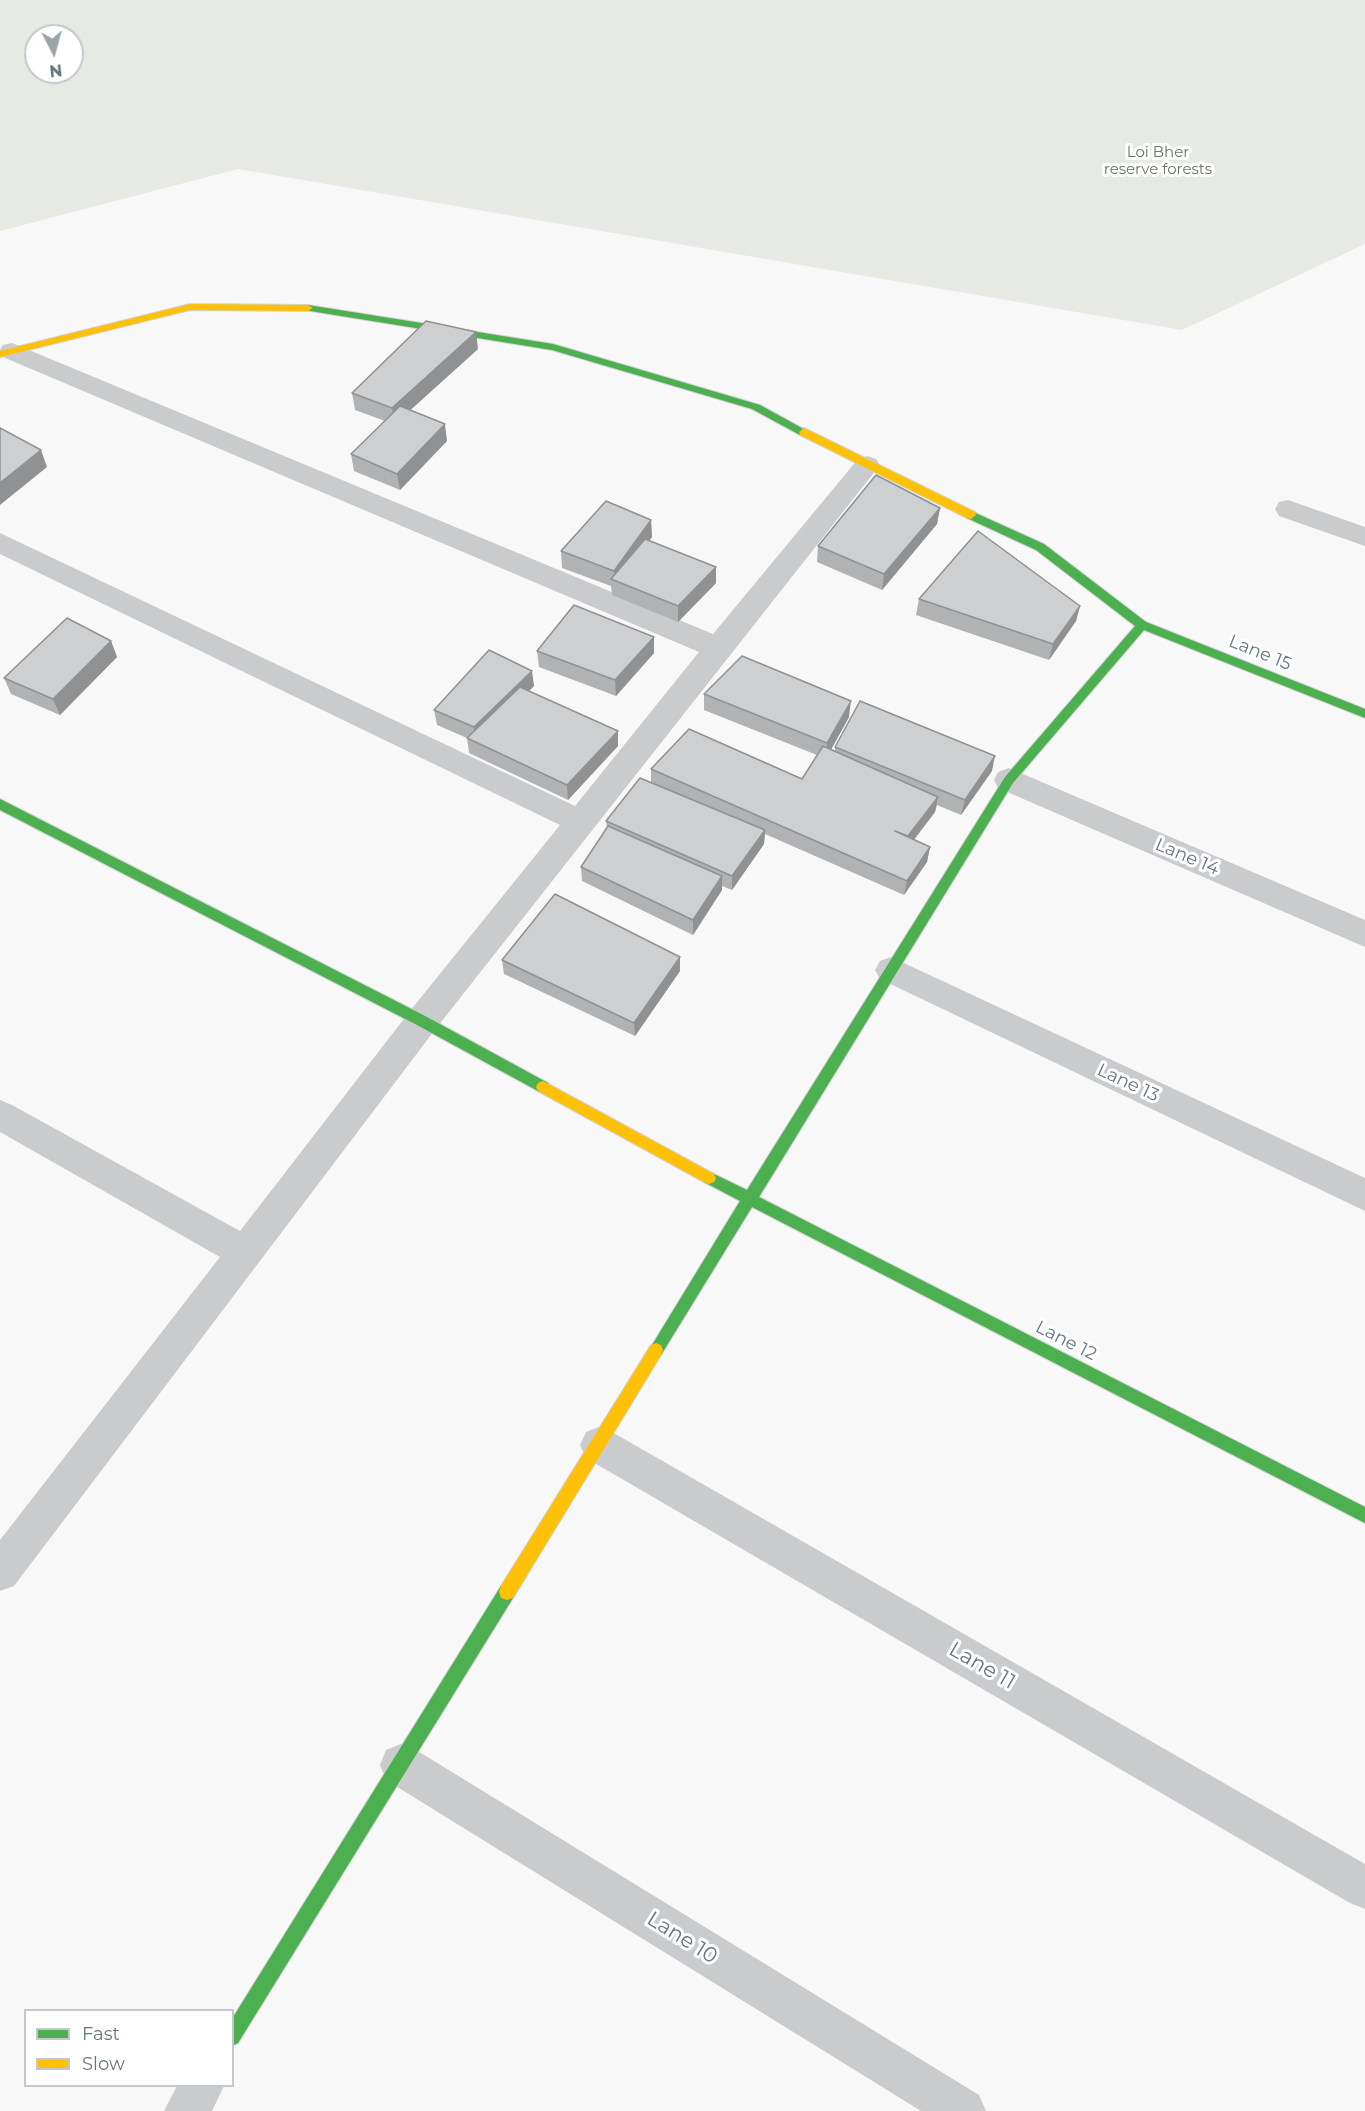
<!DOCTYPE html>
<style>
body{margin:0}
#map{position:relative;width:1365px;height:2111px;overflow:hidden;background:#f8f8f8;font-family:Montserrat,sans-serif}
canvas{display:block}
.legend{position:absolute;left:24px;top:2009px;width:210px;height:78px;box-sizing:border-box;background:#fff;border:2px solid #c2c8cb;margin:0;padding:8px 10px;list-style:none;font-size:18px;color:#67767e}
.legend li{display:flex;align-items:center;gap:12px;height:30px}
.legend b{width:30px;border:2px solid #c2c8cb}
.north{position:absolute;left:24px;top:24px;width:60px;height:60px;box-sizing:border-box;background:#fff;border:2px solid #c2c8cb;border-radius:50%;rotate:174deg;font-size:16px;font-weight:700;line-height:24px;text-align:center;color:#67767e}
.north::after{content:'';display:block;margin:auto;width:21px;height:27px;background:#9aa4a9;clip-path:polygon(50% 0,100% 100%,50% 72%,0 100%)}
</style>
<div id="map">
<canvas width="1365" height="2111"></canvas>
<ul class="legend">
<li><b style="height:8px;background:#4caf50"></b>Fast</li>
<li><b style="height:8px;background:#ffc107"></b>Slow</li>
</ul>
<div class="north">N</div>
</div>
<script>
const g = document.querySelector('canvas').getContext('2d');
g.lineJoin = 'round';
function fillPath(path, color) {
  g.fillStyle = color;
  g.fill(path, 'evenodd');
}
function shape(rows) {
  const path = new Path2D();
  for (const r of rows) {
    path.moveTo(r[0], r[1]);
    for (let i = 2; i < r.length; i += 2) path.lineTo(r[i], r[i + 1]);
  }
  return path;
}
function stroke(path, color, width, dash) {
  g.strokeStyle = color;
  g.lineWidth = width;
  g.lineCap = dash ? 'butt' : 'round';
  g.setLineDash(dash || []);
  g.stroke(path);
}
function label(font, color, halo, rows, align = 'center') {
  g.font = font + ' Montserrat,sans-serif';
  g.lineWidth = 6;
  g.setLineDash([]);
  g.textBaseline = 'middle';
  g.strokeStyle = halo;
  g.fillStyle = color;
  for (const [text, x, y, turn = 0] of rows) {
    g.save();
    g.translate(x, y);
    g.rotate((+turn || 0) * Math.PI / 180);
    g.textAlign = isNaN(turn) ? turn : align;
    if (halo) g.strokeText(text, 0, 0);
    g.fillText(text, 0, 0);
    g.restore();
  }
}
const green = shape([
 [0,0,1365,0,1365,244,1182,330,238,169,0,231],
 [36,36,72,36,72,72,36,72]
]);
const street = shape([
 [12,343,713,634,858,459,867,456,876,459,880,465,434,1031,14,1586,0,1591,0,1540,220,1257,0,1132,0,1100,12,1105,240,1231,410,1011,560,825,0,554,0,533,575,806,699,652,3,357,0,350,3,345,12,343],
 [1288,500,1365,527,1365,546,1279,516,1275,509,1279,502,1288,500],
 [1009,768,1365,920,1365,947,998,788,994,780,998,772,1009,768],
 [891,957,1365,1178,1365,1211,880,979,875,970,880,961,891,957],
 [599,1427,612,1432,1365,1864,1365,1909,1350,1903,586,1458,580,1445,586,1432,599,1427],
 [401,1744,416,1750,979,2095,986,2111,921,2111,386,1780,380,1765,386,1750,401,1744],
 [177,2086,224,2086,212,2111,164,2111,177,2086]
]);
const fast = shape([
 [308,305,553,344,760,405,809,432,808,435,800,435,752,409,552,350,304,310,303,308,308,305],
 [971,511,1044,544,1146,622,1365,709,1365,718,1144,630,1013,783,759,1197,1365,1507,1365,1523,752,1207,661,1355,656,1357,651,1355,649,1350,740,1201,704,1182,702,1178,704,1174,709,1172,714,1174,747,1190,1005,777,1135,626,1036,550,967,518,966,515,971,511],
 [0,799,427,1017,548,1083,550,1087,548,1091,543,1093,538,1091,417,1025,0,810,0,799],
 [507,1584,513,1586,515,1592,513,1598,238,2043,232,2046,232,2019,501,1586,507,1584]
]);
const slow = shape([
 [190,304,308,305,313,308,308,311,190,310,0,357,0,351,190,304],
 [804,428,975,512,976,515,971,519,967,518,800,435,799,432,804,428],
 [543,1081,714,1174,716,1178,714,1182,709,1184,704,1182,538,1091,536,1087,538,1083,543,1081],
 [656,1343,661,1345,663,1350,661,1355,513,1598,507,1600,501,1598,499,1592,501,1586,651,1345,656,1343]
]);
const wall = shape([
 [478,349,410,410,447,441,400,490,354,471,351,454,385,421,355,410,352,393],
 [940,508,937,524,882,590,817,562,818,546],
 [651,520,652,537,649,540,716,583,678,622,612,595,611,586,562,568,561,551],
 [919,599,1080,606,1076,621,1049,660,916,615],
 [654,637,654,653,616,696,539,667,537,651],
 [111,641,117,657,60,715,11,694,4,678],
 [534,686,529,691,618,746,568,800,469,753,467,738,437,725,434,710],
 [704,694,849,717,831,749,835,751,835,747,992,771,961,815,937,805,935,812,914,840,930,847,927,862,904,895,765,834,764,844,732,890,722,886,722,890,693,935,582,881,581,867,607,828,606,821,651,783,651,769,802,779,817,755,704,710],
 [680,957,680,971,635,1036,504,974,502,960]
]);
const shadedWall = shape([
 [476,332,478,349,395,424,392,408],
 [445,424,447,441,400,490,397,474],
 [41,450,47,467,0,505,0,483],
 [940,508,937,524,882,590,884,574],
 [651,520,652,537,619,582,615,581,614,571],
 [716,567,716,583,678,622,678,606],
 [1080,606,1076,621,1049,660,1053,644],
 [654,637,654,653,616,696,615,680],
 [111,641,117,657,60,715,53,699],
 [532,671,534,686,476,742,474,727],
 [851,701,849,717,826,759,827,743],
 [618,731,618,746,568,800,567,785],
 [995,756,992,771,961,815,965,800],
 [938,797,935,812,905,851,908,836],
 [765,830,764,844,732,890,732,876],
 [930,847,927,862,904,895,907,881],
 [722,876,722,890,693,935,693,920],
 [680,957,680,971,635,1036,634,1023]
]);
const building = shape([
 [426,321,476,332,392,408,352,393,426,321],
 [400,406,445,424,397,474,351,454,400,406],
 [0,428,41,450,0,483,0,428],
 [876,475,940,508,884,574,818,546,876,475],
 [606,501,651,520,614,571,561,551,606,501],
 [978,531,1080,606,1053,644,919,599,978,531],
 [645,539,716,567,678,606,611,579,645,539],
 [574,605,654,637,615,680,537,651,574,605],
 [67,618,111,641,53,699,4,678,67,618],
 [489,650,532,671,474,727,434,710,489,650],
 [742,656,851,701,827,743,704,694,742,656],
 [520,687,618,731,567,785,467,738,520,687],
 [860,701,995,756,965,800,835,747,860,701],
 [689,729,802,779,823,746,938,797,908,836,895,831,930,847,907,881,651,769,689,729],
 [640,778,765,830,732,876,606,821,640,778],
 [608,826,722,876,693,920,581,867,608,826],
 [555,894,680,957,634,1023,502,960,555,894]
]);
const farParknames = [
 ["Loi Bher",1158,153],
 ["reserve forests",1158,170]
];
const streetNames = [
 ["Lane 15",1260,653,22],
 ["Lane 14",1187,857,23],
 ["Lane 13",1128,1083,25],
 ["Lane 12",1066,1341,27]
];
const nearStreetnames = [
 ["Lane 11",982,1666,30],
 ["Lane 10",682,1938,32]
];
fillPath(green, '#e7e9e5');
stroke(fast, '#d3d4d5', 2);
stroke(slow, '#d3d4d5', 2);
fillPath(street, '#c9cbcc');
fillPath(fast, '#4caf50');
fillPath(slow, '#ffc107');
fillPath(wall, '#b0b2b3');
fillPath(shadedWall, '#909192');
fillPath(building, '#cdcfd0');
stroke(building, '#909192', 1.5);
label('15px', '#697766', '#fff', farParknames);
label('18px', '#67767e', '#fff', streetNames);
label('21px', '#67767e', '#fff', nearStreetnames);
</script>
